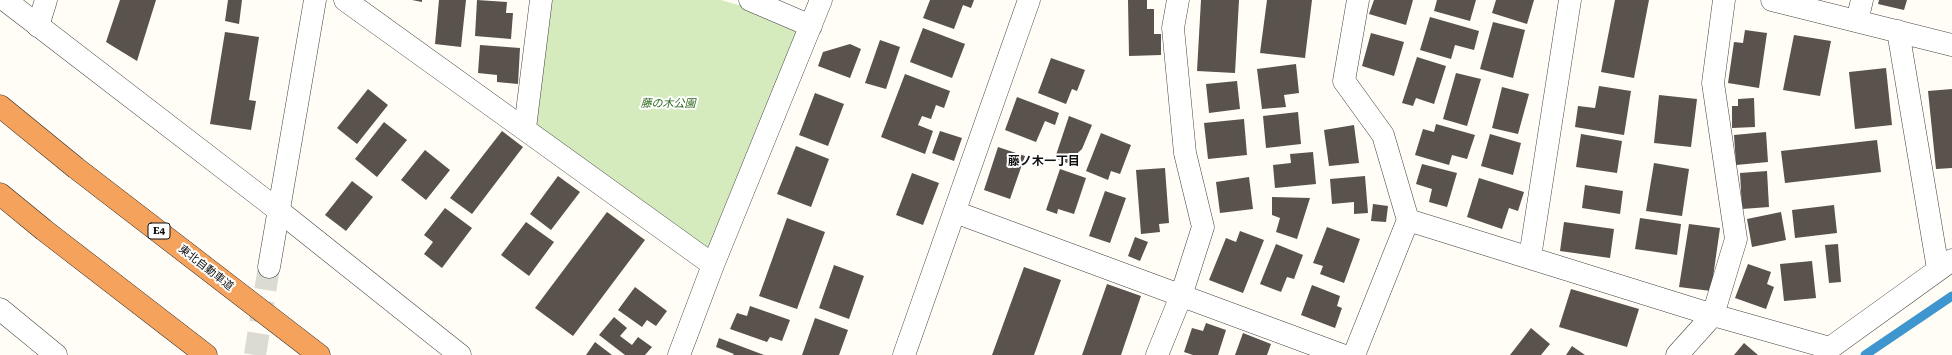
<!DOCTYPE html>
<meta charset="utf-8">
<style>
body{margin:0}
canvas{display:block;background:#fffdf5}
</style>
<canvas width="1952" height="355"></canvas>
<script>
const g = document.querySelector('canvas').getContext('2d');
g.lineJoin = 'round';
function fillPath(path, color) {
  g.fillStyle = color;
  g.fill(path, 'evenodd');
}
function shape(rows) {
  const path = new Path2D();
  for (const r of rows) {
    path.moveTo(r[0], r[1]);
    for (let i = 2; i < r.length; i += 2) path.lineTo(r[i], r[i + 1]);
  }
  return path;
}
function stroke(path, color, width, dash) {
  g.strokeStyle = color;
  g.lineWidth = width;
  g.lineCap = dash ? 'butt' : 'round';
  g.setLineDash(dash || []);
  g.stroke(path);
}
function label(font, color, halo, rows, align = 'center') {
  g.font = font + ' "Roboto Serif","Noto Sans JP",serif';
  g.lineWidth = 4;
  g.setLineDash([]);
  g.textBaseline = 'middle';
  g.strokeStyle = halo;
  g.fillStyle = color;
  for (const [text, x, y, turn = 0] of rows) {
    g.save();
    g.translate(x, y);
    g.rotate((+turn || 0) * Math.PI / 180);
    g.textAlign = isNaN(turn) ? turn : align;
    if (halo) g.strokeText(text, 0, 0);
    g.fillText(text, 0, 0);
    g.restore();
  }
}
const green = shape([
 [541,0,721,0,811,26,713,265,525,128]
]);
const stream = shape([
 [1865,355,1952,296]
]);
const building = shape([
 [120,0,156,0,137,61,106,42],
 [228,0,242,0,239,24,225,21],
 [412,0,422,0,422,2],
 [439,0,466,0,461,47,435,44],
 [477,0,507,2,506,13,513,13,511,39,475,36],
 [930,0,974,0,971,8,963,5,954,29,923,18],
 [1128,0,1147,0,1147,9,1154,9,1154,34,1161,34,1161,55,1129,56],
 [1201,0,1239,0,1235,73,1197,71],
 [1267,0,1312,0,1305,58,1260,53],
 [1374,0,1413,0,1406,25,1369,14],
 [1437,0,1476,0,1470,21,1434,11],
 [1496,0,1534,0,1527,24,1492,13],
 [1615,0,1649,0,1634,78,1601,72],
 [1879,0,1907,0,1904,10,1878,4],
 [1430,17,1479,31,1474,50,1455,45,1451,59,1420,50],
 [1493,22,1525,30,1513,78,1480,69],
 [923,28,965,44,952,78,910,62],
 [1745,30,1767,33,1759,88,1728,83,1734,42,1743,43],
 [225,32,259,37,249,100,256,101,251,130,210,124],
 [1371,33,1404,42,1394,76,1362,66],
 [1794,35,1831,41,1820,96,1783,90],
 [880,40,900,47,886,89,865,83],
 [850,44,861,49,850,78,818,66,823,52],
 [480,45,520,48,518,84,497,82,497,75,478,73],
 [1417,57,1446,66,1434,104,1416,98,1413,106,1402,103],
 [1051,58,1085,70,1077,91,1072,89,1066,104,1038,93],
 [1296,64,1299,93,1284,95,1286,107,1262,109,1257,69],
 [1886,68,1892,125,1855,129,1849,72],
 [1456,73,1481,79,1467,126,1443,119],
 [905,74,950,91,944,108,936,105,931,119,922,116,918,125,933,131,925,154,881,137],
 [1237,81,1240,109,1209,113,1206,84],
 [1599,86,1631,91,1624,135,1575,127,1578,106,1595,108],
 [1502,87,1529,94,1518,134,1492,128],
 [368,89,388,105,357,144,337,128],
 [1952,89,1952,168,1936,169,1928,91],
 [815,93,844,104,828,146,799,135],
 [1659,95,1697,99,1691,147,1654,143],
 [1017,97,1059,113,1055,125,1045,121,1036,142,1005,130],
 [1754,98,1755,127,1732,128,1732,106,1738,106,1738,99],
 [1298,112,1301,144,1266,148,1263,116],
 [1069,116,1092,125,1082,149,1067,163,1055,158],
 [1244,119,1247,155,1208,159,1204,123],
 [384,122,407,140,377,177,355,159],
 [1436,124,1475,135,1467,159,1452,155,1449,165,1415,155,1423,129,1434,132],
 [1354,125,1359,163,1329,166,1324,130],
 [502,131,523,147,472,214,450,198],
 [940,131,962,138,954,161,932,153],
 [1766,132,1768,162,1736,165,1734,135],
 [1101,133,1131,145,1120,174,1111,171,1108,180,1086,171],
 [1490,134,1521,143,1513,175,1481,166],
 [1581,134,1622,141,1617,173,1576,167],
 [1877,140,1881,172,1785,183,1781,151],
 [796,146,829,159,811,207,777,194],
 [998,147,1025,156,1010,199,984,190],
 [425,150,450,170,426,200,401,180],
 [1313,152,1316,184,1275,188,1273,165,1291,163,1290,154],
 [1654,163,1689,169,1682,216,1646,211],
 [1422,164,1457,173,1447,207,1429,202,1432,189,1416,184],
 [1165,168,1169,223,1159,224,1160,232,1141,234,1136,170],
 [1060,169,1086,178,1074,214,1058,209,1057,214,1046,210],
 [1767,171,1769,207,1742,209,1740,173],
 [912,173,939,183,923,225,896,215],
 [558,176,580,192,551,230,530,214],
 [1365,176,1368,213,1354,214,1354,202,1332,204,1330,179],
 [1249,177,1253,209,1220,213,1216,182],
 [1479,178,1524,192,1518,211,1509,208,1502,229,1467,217],
 [352,181,373,197,346,231,325,215],
 [1585,185,1623,191,1620,214,1582,208],
 [1105,191,1126,198,1110,243,1089,236],
 [1272,197,1310,198,1297,239,1276,232,1280,218,1272,215],
 [1373,204,1388,206,1386,222,1371,221],
 [1834,205,1837,233,1795,238,1792,210],
 [445,208,472,228,442,268,424,254,433,242,424,235],
 [607,212,645,240,573,336,535,308],
 [1781,212,1786,240,1752,247,1747,219],
 [787,218,825,232,797,309,759,296],
 [1640,218,1681,224,1677,255,1635,249],
 [526,222,554,242,529,276,501,255],
 [1564,222,1614,229,1610,258,1560,251],
 [1689,224,1720,228,1711,291,1679,287],
 [1327,227,1360,239,1344,283,1320,274,1323,266,1313,263],
 [1240,231,1264,240,1243,293,1209,280,1226,238,1236,242],
 [1135,237,1148,242,1140,261,1128,256],
 [1276,244,1303,255,1294,279,1287,277,1281,292,1260,284],
 [1838,244,1841,282,1829,283,1825,245],
 [1812,261,1816,298,1784,301,1780,264],
 [1748,264,1771,272,1767,284,1774,287,1766,309,1735,298],
 [834,265,864,276,849,319,819,308],
 [1024,267,1061,280,1034,355,992,355],
 [1107,284,1141,296,1121,355,1082,355],
 [1312,285,1340,296,1337,306,1342,308,1335,328,1301,315],
 [635,287,667,311,656,326,647,320,642,327,618,310],
 [1571,289,1639,309,1627,347,1559,327],
 [750,306,790,320,782,341,770,337,767,342,730,329,737,313,747,316],
 [614,317,627,328,620,336,632,345,638,337,652,347,645,355,625,355,599,335],
 [815,318,848,330,839,355,802,355],
 [1206,323,1226,330,1218,355,1193,355,1184,352,1192,328,1203,331],
 [1531,328,1550,344,1541,355,1510,355],
 [1243,333,1271,344,1267,355,1235,355],
 [719,338,764,355,733,355,734,354,716,347],
 [595,342,612,355,586,355],
 [1744,343,1758,355,1734,355],
 [1572,346,1585,355,1566,355]
]);
const tertiaryTunnel = shape([
 [255,355,269,267]
]);
const minor = shape([
 [345,0,713,265],
 [750,0,811,26],
 [1772,0,1952,45],
 [1857,21,1862,0],
 [38,26,46,0],
 [1898,31,1938,269],
 [525,128,541,0],
 [278,210,460,355],
 [955,212,1342,355],
 [1408,220,1713,315,1830,348,1952,260],
 [1530,257,1570,0],
 [679,355,713,265,821,0],
 [904,355,1029,0],
 [1157,355,1181,296,1203,227,1185,153,1173,28,1178,0],
 [1354,355,1408,220,1383,135,1344,81,1358,0],
 [1677,355,1713,315,1736,239,1713,83,1724,0]
]);
const tertiary = shape([
 [5,0,278,210],
 [269,267,315,0],
 [0,309,56,355]
]);
const motorway = shape([
 [0,106,76,168,319,355],
 [0,194,44,230,206,355]
]);
const shields = [
 [159,231,22]
];
const shieldNames = [
 ["E4",159,231]
];
const parkNames = [
 ["藤の木公園",668,104]
];
const streetNames = [
 ["東北自動車道",206,268,38]
];
const neighbourhoodNames = [
 ["藤ノ木一丁目",1044,161]
];
fillPath(green, '#d5ebbd');
stroke(stream, '#3f96cf', 9);
fillPath(building, '#5a524d');
stroke(tertiaryTunnel, '#dbdad3', 22, [22, 11]);
stroke(minor, '#444', 23);
stroke(tertiary, '#444', 23);
stroke(motorway, '#222', 23);
stroke(minor, '#fff', 22);
stroke(tertiary, '#fff', 22);
stroke(motorway, '#f5a25d', 22);
for (const [x, y, w] of shields) {
  const box = new Path2D();
  box.roundRect(x - w / 2, y - 8, w, 16, 3);
  g.fillStyle = '#fff';
  g.fill(box);
  stroke(box, '#111', 1);
}
label('bold 10px', '#111', null, shieldNames);
label('italic 11px', '#2f6b1f', '#fff', parkNames);
label('11px', '#111', '#fff', streetNames);
label('bold 12px', '#111', '#fff', neighbourhoodNames);
</script>
